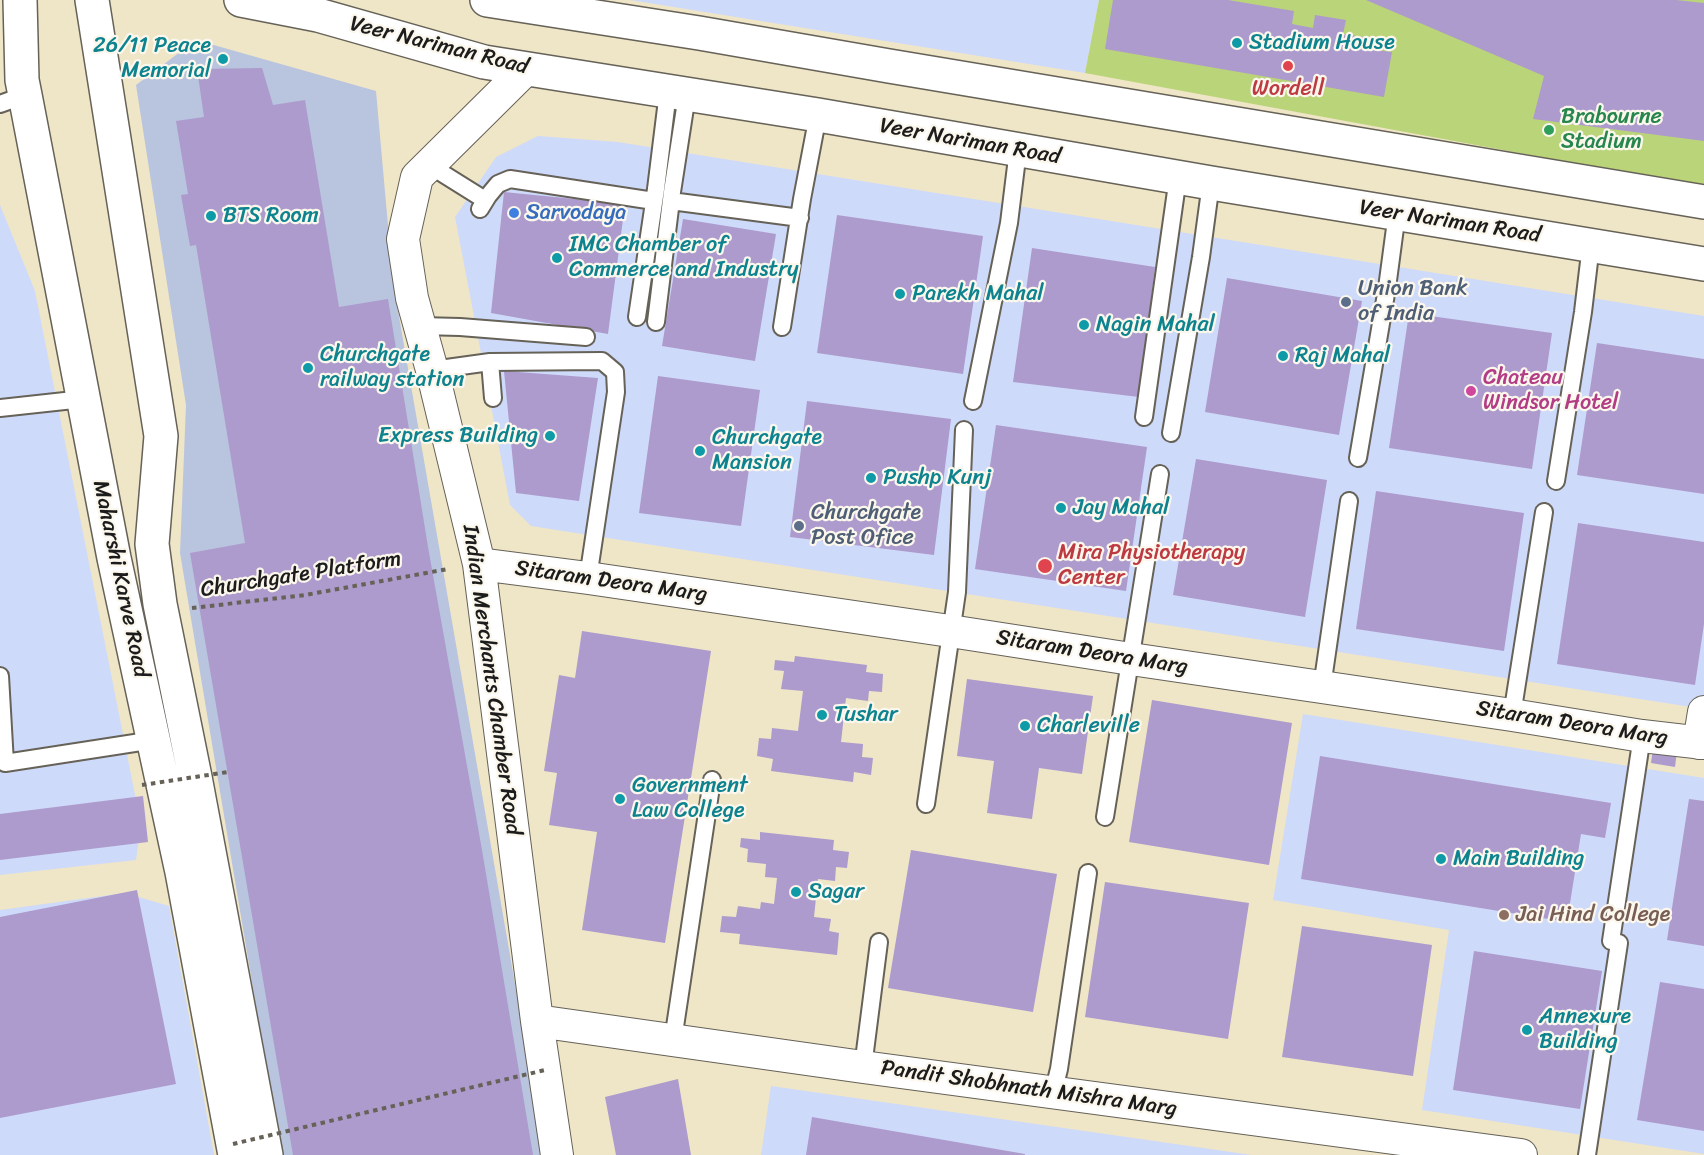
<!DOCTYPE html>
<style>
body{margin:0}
canvas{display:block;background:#efe5c7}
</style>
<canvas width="1704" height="1155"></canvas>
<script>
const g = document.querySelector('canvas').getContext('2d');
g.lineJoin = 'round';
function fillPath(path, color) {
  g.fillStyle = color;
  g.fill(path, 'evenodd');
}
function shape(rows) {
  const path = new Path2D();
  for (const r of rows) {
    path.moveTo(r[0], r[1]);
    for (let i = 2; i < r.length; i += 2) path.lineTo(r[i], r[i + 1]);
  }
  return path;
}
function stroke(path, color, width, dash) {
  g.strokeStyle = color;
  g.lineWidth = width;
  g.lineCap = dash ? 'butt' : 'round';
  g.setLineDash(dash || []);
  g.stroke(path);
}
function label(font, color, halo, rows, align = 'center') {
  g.font = font + ' Sriracha,sans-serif';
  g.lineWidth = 4.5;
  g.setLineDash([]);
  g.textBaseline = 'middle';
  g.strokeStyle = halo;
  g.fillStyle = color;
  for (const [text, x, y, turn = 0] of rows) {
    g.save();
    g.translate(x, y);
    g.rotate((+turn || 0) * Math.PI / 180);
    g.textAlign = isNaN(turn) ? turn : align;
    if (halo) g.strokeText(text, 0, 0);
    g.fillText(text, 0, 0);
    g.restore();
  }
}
const built = shape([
 [630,0,1099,0,1085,73],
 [538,136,618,142,1704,316,1704,709,531,526,510,505,455,217,496,157],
 [0,205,35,291,141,825,136,860,0,875],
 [1303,714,1704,778,1704,1154,1422,1110,1449,930,1273,900],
 [125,893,169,906,214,1155,0,1155,0,910],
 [771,1086,1252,1155,761,1155]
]);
const industrial = shape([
 [196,40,376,91,393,282,535,1099,542,1155,281,1155,180,553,186,405,136,85]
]);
const green = shape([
 [1099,0,1704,0,1704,187,1085,73]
]);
const building = shape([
 [1113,0,1228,0,1294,11,1292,24,1313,28,1315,15,1346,20,1343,34,1370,38,1369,49,1392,52,1384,97,1105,49],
 [1366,0,1676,0,1704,3,1704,141,1533,119,1544,76],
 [262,68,273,105,305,100,339,307,388,299,428,547,482,850,533,1155,293,1155,190,553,245,543,196,245,190,246,181,195,188,194,176,121,204,117,197,69],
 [504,192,625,204,608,334,491,313],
 [837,215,983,236,963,374,817,353],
 [683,219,776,234,755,361,662,346],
 [1032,248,1155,267,1139,397,1013,382],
 [1227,278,1362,301,1339,435,1205,412],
 [1409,313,1552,333,1532,469,1389,448],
 [1597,343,1704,359,1704,494,1577,475],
 [504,371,598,378,579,501,516,493],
 [658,376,760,390,741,526,639,513],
 [807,401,951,419,934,555,790,537],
 [996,425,1147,447,1126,591,975,569],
 [1196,459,1327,480,1305,617,1173,595],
 [1376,491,1524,513,1504,651,1356,629],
 [1578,523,1704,542,1704,624,1695,685,1557,664],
 [582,631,711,651,665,943,582,930,597,832,549,825,557,773,544,771,559,675,575,678],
 [795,656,867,665,866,672,883,674,882,692,869,691,868,701,846,698,841,742,863,744,862,757,873,758,871,775,854,772,853,782,771,771,773,759,757,756,759,738,771,739,772,728,798,731,803,691,781,689,784,671,774,670,775,660,794,662],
 [967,679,1093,696,1082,774,1039,768,1032,819,987,813,994,761,957,756],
 [1152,700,1292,723,1269,865,1129,842],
 [1653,748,1677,751,1675,767,1651,763],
 [1320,756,1611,803,1605,838,1581,834,1567,922,1301,879],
 [143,796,148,842,0,860,0,814],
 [1689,799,1704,801,1704,946,1667,940],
 [760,832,834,840,833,850,849,852,847,868,836,867,835,881,818,879,814,917,831,919,829,931,839,933,837,955,739,944,740,934,720,932,722,916,736,917,738,906,760,909,761,902,774,904,777,878,765,877,766,864,747,862,748,849,740,847,741,838,760,840],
 [911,850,1057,874,1033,1012,888,988],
 [1105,882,1249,903,1228,1039,1085,1017],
 [137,890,176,1084,0,1118,0,917],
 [1302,926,1432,945,1413,1076,1282,1057],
 [1474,951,1602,971,1580,1109,1453,1090],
 [1660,982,1704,989,1704,1131,1637,1120],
 [678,1079,691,1155,616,1155,605,1097],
 [812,1117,1025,1154,1025,1155,806,1155]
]);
const path = shape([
 [192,608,305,595,448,569]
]);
const service = shape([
 [0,104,25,95],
 [429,165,485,200],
 [671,201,800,218],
 [480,209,488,196,498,184,510,179,654,201],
 [637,317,656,189,668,92],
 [656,322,672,192,687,95],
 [420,326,460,327,586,337],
 [782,327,802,199,818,115],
 [490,362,493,398],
 [432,370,490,362,602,361,615,372,616,392,588,578],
 [973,401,1009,223,1018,150],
 [0,408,83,399],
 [1144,417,1178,177],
 [1171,433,1201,257,1211,183],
 [1358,458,1387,288,1397,213],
 [1556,481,1583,312,1591,245],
 [0,676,5,763,154,740],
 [1322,687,1349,501],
 [1512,715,1544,512],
 [926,804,957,592,964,430],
 [1105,817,1160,474],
 [673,1040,712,780],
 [863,1067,879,942],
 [1053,1093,1059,1069,1088,873],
 [1587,1155,1619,943,1611,941,1642,736]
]);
const minor = shape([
 [526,69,417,177,403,239,412,298,432,370,479,564,537,1021,557,1155],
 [479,564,588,578,950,631,1131,659,1512,715,1642,736,1704,743],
 [1699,743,1704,712],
 [537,1021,863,1067,1521,1155]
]);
const secondary = shape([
 [20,0,22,80,25,95,114,558,182,872,235,1155],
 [92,0,161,436,152,544,160,604,195,777,266,1155],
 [241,0,318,15,484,62,818,115,1211,183,1704,264],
 [487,0,699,33,889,66,1704,202]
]);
const pathBridge = shape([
 [142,785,228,772],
 [233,1144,545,1070]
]);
const markers = [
 [1237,43,6,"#0f9aa8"],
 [223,59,6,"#0f9aa8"],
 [1288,66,6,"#e0444e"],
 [1549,130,6,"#2e9e5b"],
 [514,213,6,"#3f7fe0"],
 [211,216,6,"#0f9aa8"],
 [557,258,6,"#0f9aa8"],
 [900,294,6,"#0f9aa8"],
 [1346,302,6,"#5c6f8a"],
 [1084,325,6,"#0f9aa8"],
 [1283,356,6,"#0f9aa8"],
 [308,368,6,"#0f9aa8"],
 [1471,391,6,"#d1479c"],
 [550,436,6,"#0f9aa8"],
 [700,451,6,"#0f9aa8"],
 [871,478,6,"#0f9aa8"],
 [1061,508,6,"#0f9aa8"],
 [799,526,6,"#5c6f8a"],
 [1045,566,8,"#e0444e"],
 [822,715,6,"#0f9aa8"],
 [1025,726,6,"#0f9aa8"],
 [620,799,6,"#0f9aa8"],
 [1441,859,6,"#0f9aa8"],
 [796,892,6,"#0f9aa8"],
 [1504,915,6,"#8d6e63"],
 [1527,1030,6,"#0f9aa8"]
];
const cultureNames = [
 ["Stadium House",1249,43],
 ["26/11 Peace",211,46,"right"],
 ["Memorial",211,71,"right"],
 ["BTS Room",223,216],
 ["IMC Chamber of",569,245],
 ["Commerce and Industry",569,270],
 ["Parekh Mahal",912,294],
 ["Nagin Mahal",1096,325],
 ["Churchgate",320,355],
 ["railway station",320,380],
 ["Raj Mahal",1295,356],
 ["Express Building",538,436,"right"],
 ["Churchgate",712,438],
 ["Mansion",712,463],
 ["Pushp Kunj",883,478],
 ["Jay Mahal",1073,508],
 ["Tushar",834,715],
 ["Charleville",1037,726],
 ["Government",632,786],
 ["Law College",632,811],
 ["Main Building",1453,859],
 ["Sagar",808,892],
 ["Annexure",1539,1017],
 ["Building",1539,1042]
];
const streetNames = [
 ["Veer Nariman Road",439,46,14],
 ["Veer Nariman Road",970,142,10],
 ["Veer Nariman Road",1450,222,9],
 ["Churchgate Platform",301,575,-9],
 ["Maharshi Karve Road",120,579,78],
 ["Sitaram Deora Marg",611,582,8],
 ["Sitaram Deora Marg",1092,653,9],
 ["Indian Merchants Chamber Road",491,680,82],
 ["Sitaram Deora Marg",1572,724,9],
 ["Pandit Shobhnath Mishra Marg",1029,1089,8]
];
const healthNames = [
 ["Wordell",1288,89],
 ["Mira Physiotherapy",1058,553,"left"],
 ["Center",1058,578,"left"]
];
const leisureNames = [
 ["Brabourne",1561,117],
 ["Stadium",1561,142]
];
const shopNames = [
 ["Sarvodaya",526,213]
];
const serviceNames = [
 ["Union Bank",1358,289],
 ["of India",1358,314],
 ["Churchgate",811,513],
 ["Post Ofice",811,538]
];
const hotelNames = [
 ["Chateau",1483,378],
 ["Windsor Hotel",1483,403]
];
const educationNames = [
 ["Jai Hind College",1516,915]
];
fillPath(built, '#cedafa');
fillPath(industrial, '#b9c4de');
fillPath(green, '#bad479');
fillPath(building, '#ad9bcd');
stroke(service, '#666258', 20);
stroke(minor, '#666258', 34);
stroke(secondary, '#666258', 36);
stroke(path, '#666258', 4, [4.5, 4.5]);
stroke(service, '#fff', 16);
stroke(minor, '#fff', 32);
stroke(secondary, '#fff', 33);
stroke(pathBridge, '#666258', 4, [4.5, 4.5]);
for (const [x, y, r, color] of markers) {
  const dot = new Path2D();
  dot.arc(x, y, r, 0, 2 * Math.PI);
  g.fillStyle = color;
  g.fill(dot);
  stroke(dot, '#fbf7ec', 2);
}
label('22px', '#0d838f', '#fbf7ec', cultureNames, 'left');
label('22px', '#1c1c1c', '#fbf7ec', streetNames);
label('22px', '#be3a42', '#fbf7ec', healthNames);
label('22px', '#27864d', '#fbf7ec', leisureNames, 'left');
label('22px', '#366cbe', '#fbf7ec', shopNames, 'left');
label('22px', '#4e5e75', '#fbf7ec', serviceNames, 'left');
label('22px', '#b23c85', '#fbf7ec', hotelNames, 'left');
label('22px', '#785e54', '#fbf7ec', educationNames, 'left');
</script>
